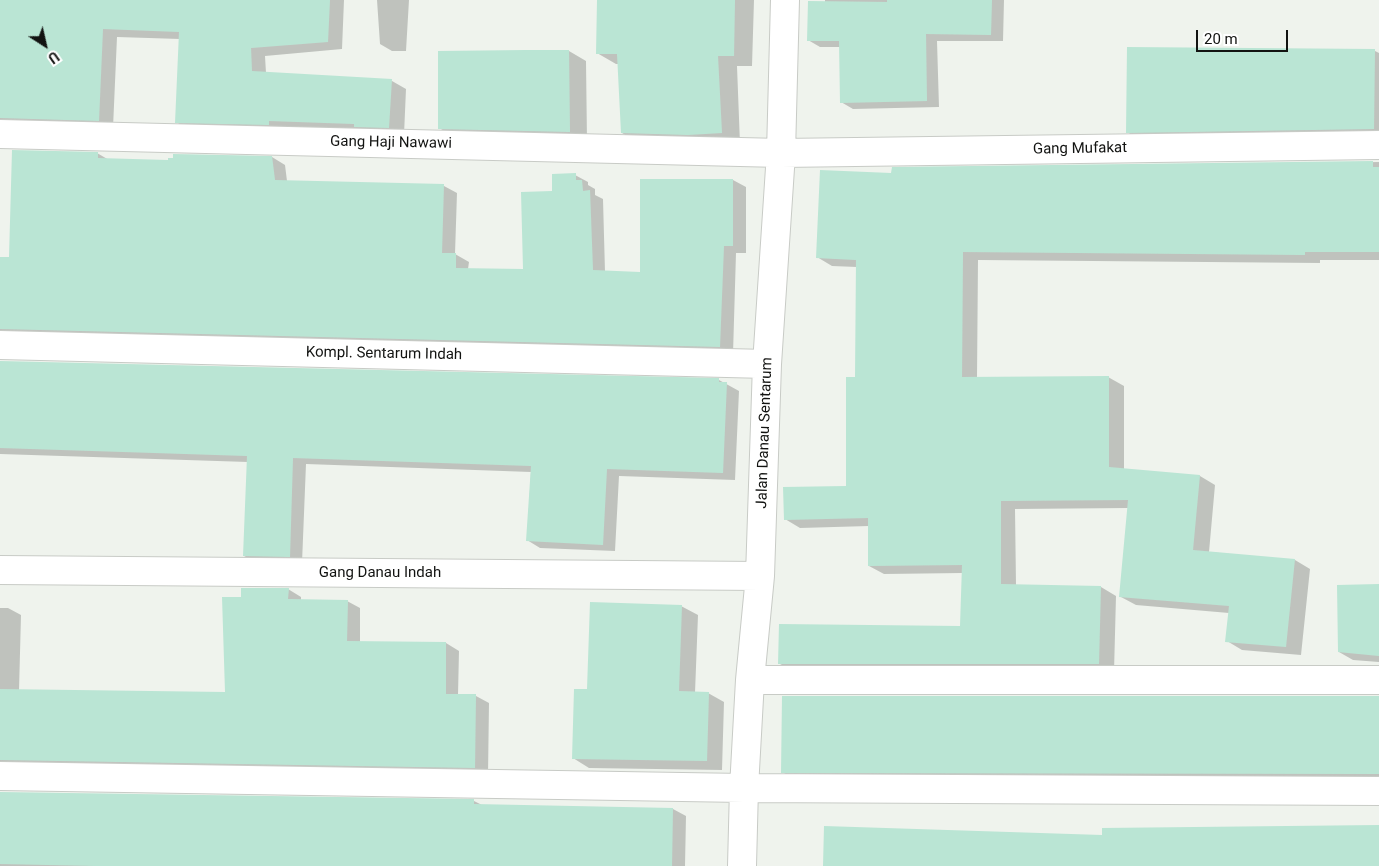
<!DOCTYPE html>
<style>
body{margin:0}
#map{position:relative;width:1379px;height:866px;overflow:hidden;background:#eff3ed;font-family:Roboto,sans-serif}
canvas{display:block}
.north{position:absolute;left:20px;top:20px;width:50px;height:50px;-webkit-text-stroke:4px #fff;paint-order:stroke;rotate:145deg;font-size:14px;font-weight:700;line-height:20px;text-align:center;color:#121311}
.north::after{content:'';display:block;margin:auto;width:18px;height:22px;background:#121311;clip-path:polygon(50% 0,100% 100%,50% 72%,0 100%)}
.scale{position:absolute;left:1196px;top:30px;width:92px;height:22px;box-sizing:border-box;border:2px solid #121311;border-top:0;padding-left:6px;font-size:15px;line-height:18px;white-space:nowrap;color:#121311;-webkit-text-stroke:4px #fff;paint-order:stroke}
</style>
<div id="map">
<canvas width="1379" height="866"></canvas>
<div class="north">U</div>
<div class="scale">20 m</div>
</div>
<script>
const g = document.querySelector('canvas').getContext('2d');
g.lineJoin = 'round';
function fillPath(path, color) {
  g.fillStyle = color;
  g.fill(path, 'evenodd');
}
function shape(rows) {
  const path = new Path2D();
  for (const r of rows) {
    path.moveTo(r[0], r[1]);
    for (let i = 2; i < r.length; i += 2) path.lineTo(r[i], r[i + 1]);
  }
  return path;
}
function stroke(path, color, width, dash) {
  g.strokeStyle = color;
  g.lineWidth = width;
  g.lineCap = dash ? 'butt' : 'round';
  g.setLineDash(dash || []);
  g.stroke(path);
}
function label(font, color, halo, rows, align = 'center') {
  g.font = font + ' Roboto,sans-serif';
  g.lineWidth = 4.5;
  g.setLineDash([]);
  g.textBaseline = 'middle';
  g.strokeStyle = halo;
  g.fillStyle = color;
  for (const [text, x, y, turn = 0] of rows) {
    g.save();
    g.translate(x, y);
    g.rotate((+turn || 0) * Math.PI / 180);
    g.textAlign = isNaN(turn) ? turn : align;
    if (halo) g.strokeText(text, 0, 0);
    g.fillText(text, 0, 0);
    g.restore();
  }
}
const shadow = shape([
 [0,0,344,0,342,49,265,56,266,73,392,81,406,89,404,135,190,130,176,122,180,39,117,37,113,128,0,127],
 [377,0,409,0,406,51,392,51,380,44],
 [598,0,754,0,752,66,737,66,740,144,641,144,622,133,619,64,616,64,597,53],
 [825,0,1004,0,1003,41,937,41,939,107,853,109,841,102,841,47,820,47,808,40,825,3],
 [569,51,586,61,587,141,457,138,439,128],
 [1375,51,1379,53,1379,138,1142,141,1127,132],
 [97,153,109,160,169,161,272,157,285,165,287,181,444,186,457,193,455,254,469,262,468,269,525,271,553,192,575,175,588,182,588,185,595,189,595,195,603,199,605,272,641,273,641,181,733,180,746,187,746,253,736,253,733,354,0,344,0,258,10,258],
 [1379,162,1379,260,1320,260,1320,263,978,260,977,378,1108,377,1124,386,1124,470,1200,476,1215,485,1209,552,1295,560,1310,569,1301,655,1242,650,1227,641,1229,613,1136,605,1121,597,1128,508,1015,509,1016,585,1101,587,1116,596,1114,672,795,672,780,664,961,627,963,573,884,574,869,566,869,526,800,528,785,519,847,487,856,379,857,267,832,266,817,257,893,174,1125,166],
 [0,362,719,380,739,391,735,480,619,476,615,551,540,548,527,540,531,472,306,464,302,563,257,563,244,556,248,462,0,454],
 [1379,585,1379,662,1353,660,1339,652],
 [288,589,301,597,301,601,347,601,360,608,360,642,446,643,459,651,458,695,476,696,489,703,488,775,0,775,0,608,8,608,21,615,19,691,226,693,242,598],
 [681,606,698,615,695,693,708,693,724,702,722,770,589,768,573,758,589,691],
 [1379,697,1379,782,797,780,782,772],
 [0,793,474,801,482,805,673,809,686,816,685,866,0,866]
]);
const building = shape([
 [0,0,330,0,328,42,251,48,252,71,392,79,389,128,354,127,354,124,269,121,269,125,175,123,179,32,103,29,99,121,0,118],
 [597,0,735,0,734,56,718,56,722,133,688,135,621,133,617,54,596,54],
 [887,0,992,0,991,35,926,34,927,101,840,103,839,41,807,41,808,1,887,2],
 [1127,47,1375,49,1374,129,1126,133],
 [525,50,569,50,570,132,438,129,438,51],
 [12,150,98,152,98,158,168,160,168,158,173,158,173,154,272,156,275,180,444,184,442,253,456,253,456,268,523,269,521,192,552,191,552,174,576,173,576,180,582,180,583,191,590,190,593,270,640,272,640,179,733,179,733,246,724,246,720,347,0,329,0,257,9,257],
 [1373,161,1373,167,1379,167,1379,252,1305,252,1305,255,963,252,962,377,1109,376,1109,467,1200,475,1193,550,1295,559,1286,647,1225,642,1229,606,1119,597,1128,500,1001,501,1001,584,1101,586,1099,664,778,664,779,624,960,626,962,565,868,566,868,518,784,520,783,487,846,486,846,377,855,377,856,260,816,258,820,170,891,173,892,167],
 [0,361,719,378,719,382,727,382,723,473,607,469,603,545,526,541,531,466,293,458,290,557,243,556,247,456,0,448],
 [1379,584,1379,656,1338,652,1337,585],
 [241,588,289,588,288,599,348,600,347,641,446,642,446,694,476,694,475,768,0,760,0,689,225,692,222,597,241,597],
 [590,602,682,605,679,691,709,692,707,761,572,759,574,689,587,689],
 [782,696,1379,696,1379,774,781,773],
 [0,792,474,799,474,804,673,808,672,866,96,866,0,864],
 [1379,825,1379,866,823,866,824,826,1102,835,1102,828]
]);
const minor = shape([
 [0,134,781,153,1379,145],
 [0,345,767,364],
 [0,570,760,576],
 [750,680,1379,680],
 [0,776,744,788,1379,791],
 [742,866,744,788,750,680,760,576,767,364,781,153,785,0]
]);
const streetNames = [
 ["Gang Haji Nawawi",391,143,1],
 ["Gang Mufakat",1080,149,-1],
 ["Kompl. Sentarum Indah",384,354,1],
 ["Jalan Danau Sentarum",765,433,-88],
 ["Gang Danau Indah",380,573]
];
fillPath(shadow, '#0003');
fillPath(building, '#bae5d4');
stroke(minor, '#c8cbc6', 30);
stroke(minor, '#fff', 28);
label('15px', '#121311', '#fff', streetNames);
</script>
